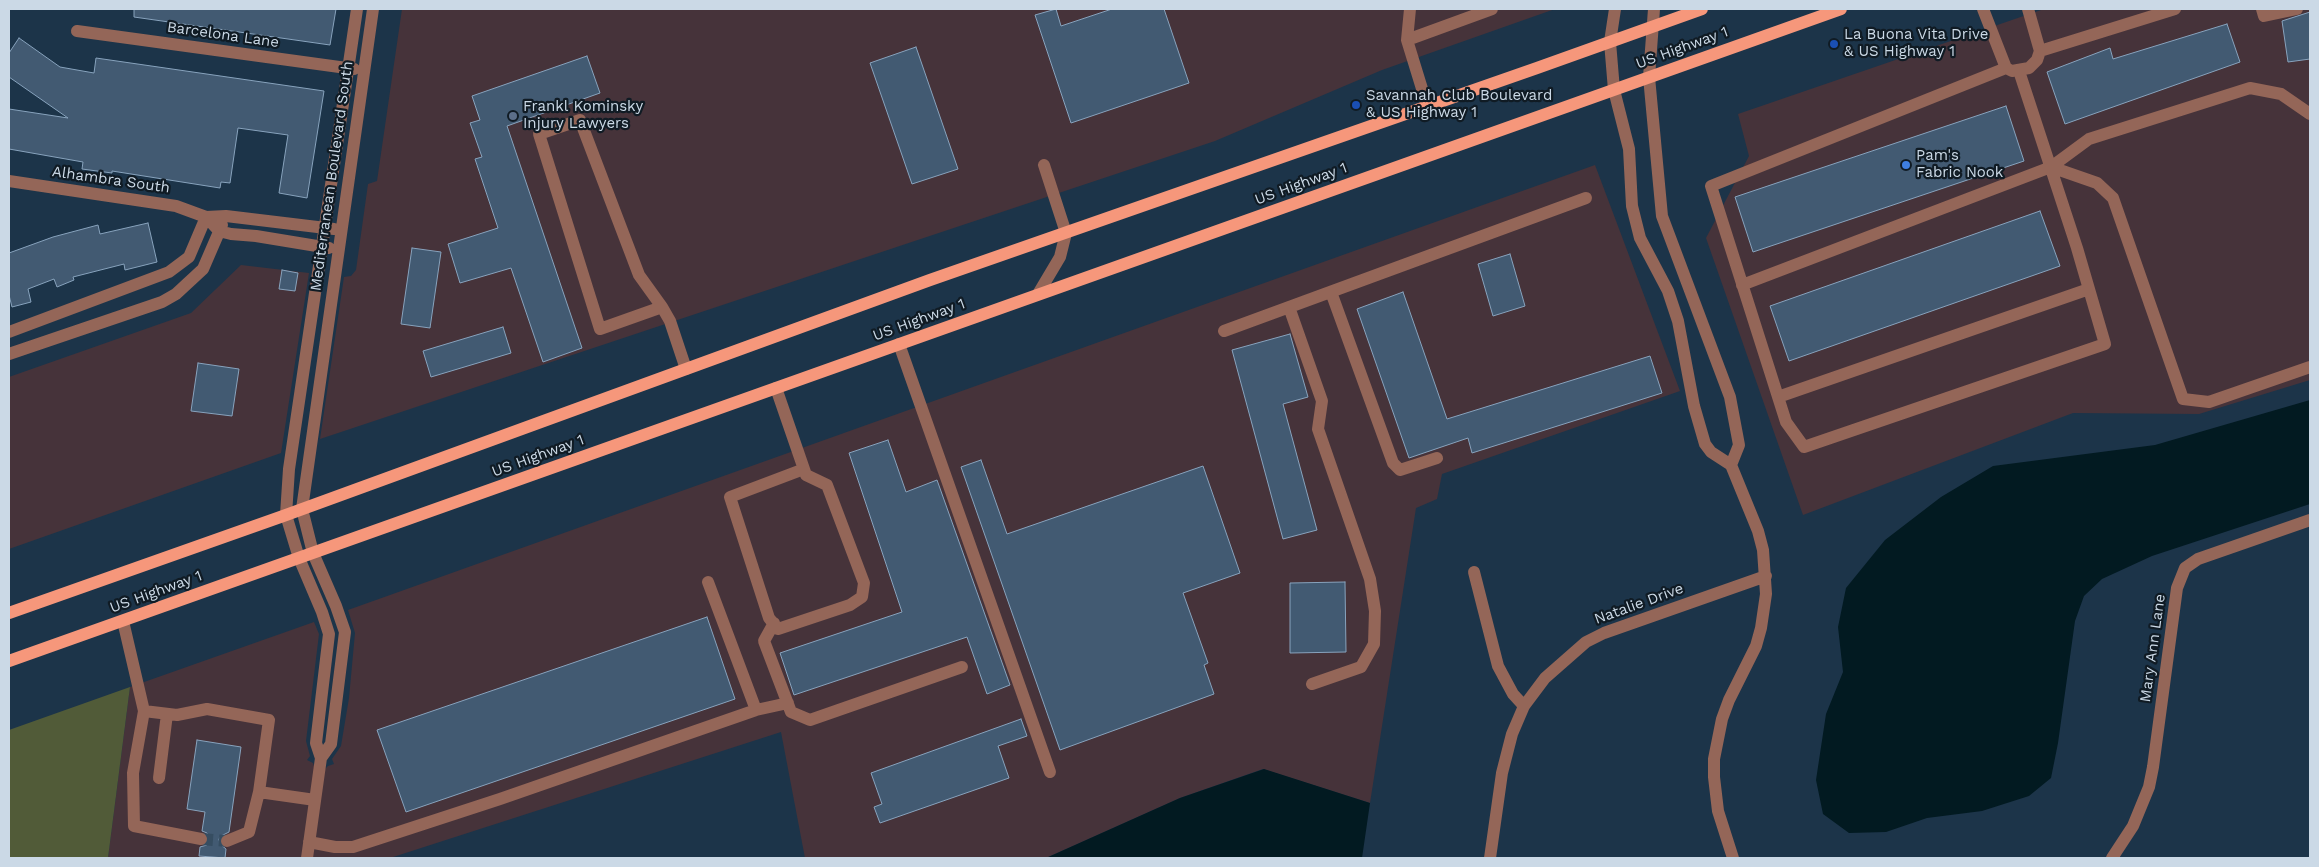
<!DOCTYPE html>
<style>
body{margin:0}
#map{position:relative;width:2319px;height:867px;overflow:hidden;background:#1c3449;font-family:"Work Sans",sans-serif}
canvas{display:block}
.frame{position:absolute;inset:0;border:10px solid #cbd9e6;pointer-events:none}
</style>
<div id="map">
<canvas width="2319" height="867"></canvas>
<div class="frame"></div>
</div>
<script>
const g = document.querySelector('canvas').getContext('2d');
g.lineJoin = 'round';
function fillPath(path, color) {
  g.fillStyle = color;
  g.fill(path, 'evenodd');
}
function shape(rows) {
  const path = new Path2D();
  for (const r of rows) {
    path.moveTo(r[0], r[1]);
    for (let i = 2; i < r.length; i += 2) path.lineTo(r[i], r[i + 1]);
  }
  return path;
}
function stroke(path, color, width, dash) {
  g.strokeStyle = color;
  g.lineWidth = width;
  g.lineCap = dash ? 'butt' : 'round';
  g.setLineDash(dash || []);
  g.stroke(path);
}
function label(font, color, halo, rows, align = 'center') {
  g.font = font + ' "Work Sans",sans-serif';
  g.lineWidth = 4.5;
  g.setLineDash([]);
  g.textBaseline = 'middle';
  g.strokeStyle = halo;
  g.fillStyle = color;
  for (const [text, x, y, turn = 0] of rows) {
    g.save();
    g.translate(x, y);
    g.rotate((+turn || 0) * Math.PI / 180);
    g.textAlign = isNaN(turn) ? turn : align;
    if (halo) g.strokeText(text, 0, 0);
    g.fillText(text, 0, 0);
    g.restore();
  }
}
const commercial = shape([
 [402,9,1555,9,1382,70,1215,141,320,439,344,277,351,276,356,270,368,184,377,181],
 [2044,9,2310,9,2310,380,2199,414,2073,413,1803,515,1706,238,1749,156,1738,114],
 [1595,165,1680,391,1442,474,1437,499,1416,508,1370,803,1263,769,1180,798,1046,858,805,858,781,732,390,858,108,858,130,687,314,622,319,634,306,741,310,756,307,760,313,763,315,769,324,770,328,766,334,764,332,759,341,746,349,698,355,633,348,610],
 [241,265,309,273,281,453,9,549,9,377,191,313]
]);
const green = shape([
 [130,687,108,858,9,858,9,730]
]);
const water = shape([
 [2310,400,2310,504,2152,556,2102,579,2084,596,2075,621,2058,743,2051,778,2029,796,1982,811,1927,818,1886,832,1849,833,1823,814,1816,780,1826,714,1843,672,1838,627,1846,588,1885,540,1941,497,1993,466,2155,445],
 [1264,769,1370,803,1362,858,1046,858,1180,798]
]);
const building = shape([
 [134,9,336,9,330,45,134,17,134,9],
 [1056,9,1061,26,1112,9,1164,9,1189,83,1071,123,1035,15,1056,9],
 [2310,12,2310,59,2288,62,2282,21,2310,12],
 [2227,24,2240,62,2065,124,2047,72,2110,48,2113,59,2227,24],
 [19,38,60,67,94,73,96,58,324,91,307,198,279,193,288,135,238,128,230,183,221,182,220,188,112,171,112,173,82,169,83,162,9,149,9,109,68,118,9,77,9,53,19,38],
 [916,47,958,169,912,184,870,63,916,47],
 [587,56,600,93,507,126,582,348,543,362,511,268,460,283,448,244,498,228,475,159,482,157,470,123,480,120,472,96,587,56],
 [2006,106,2024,161,1753,252,1735,197,2006,106],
 [2040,211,2060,266,1789,361,1770,306,2040,211],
 [148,223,157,262,125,270,124,264,73,277,74,280,57,287,54,279,28,289,31,302,12,307,9,295,9,253,53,237,98,225,100,234,148,223],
 [412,248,441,252,430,328,401,324,412,248],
 [1510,254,1525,306,1493,316,1478,264,1510,254],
 [282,270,298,273,295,291,279,289,282,270],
 [1403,292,1447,419,1650,356,1662,393,1472,453,1468,438,1409,458,1357,309,1403,292],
 [503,327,511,353,431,377,423,351,503,327],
 [1290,334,1308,397,1283,404,1317,530,1283,539,1232,350,1290,334],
 [198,363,239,369,232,416,191,411,198,363],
 [888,440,906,492,937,480,1010,685,987,694,967,637,794,695,780,653,902,612,849,453,888,440],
 [981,460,1007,534,1203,466,1240,573,1183,593,1208,663,1204,665,1214,694,1060,750,961,467,981,460],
 [1345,582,1346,652,1290,653,1290,583,1345,582],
 [707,617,735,699,406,812,377,730,707,617],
 [1021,719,1027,736,998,746,1009,778,880,823,874,807,882,804,871,773,1021,719],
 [197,740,241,747,229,832,221,836,219,839,220,844,226,849,225,858,199,856,200,847,207,845,209,840,207,833,202,831,205,812,187,809,197,740]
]);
const minorTunnel = shape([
 [201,839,227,841]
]);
const minor = shape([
 [1410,9,1407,40,1427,105],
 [1615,9,1610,42,1614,90,1629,149,1632,206,1640,238,1668,291,1678,321,1694,406,1705,444,1711,452,1731,465,1758,531,1763,550,1766,594,1761,628,1756,646,1729,700,1722,719,1714,759,1714,777,1718,811,1733,858],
 [1654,9,1649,77,1662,216,1730,397,1739,445,1731,465],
 [1983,9,2006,68,2012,71,2029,68,2037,60,2040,51,2028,9],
 [2262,9,2264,16,2297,9],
 [77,31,354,69],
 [1407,40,1492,9],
 [2040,51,2175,9],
 [2006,68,1711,186,1786,422,1804,447,2105,344,2077,248,2019,71],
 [2051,167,2097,183,2113,198,2183,399,2209,402,2310,367],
 [9,181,176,206,206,217,226,216,334,229],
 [1742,285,2051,167,2089,139,2250,88,2281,94,2310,114],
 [1331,292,1393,463,1400,470,1437,458],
 [1038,294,1060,257,1066,233,1044,165],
 [662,307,600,329,539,134,580,120,639,275,662,307,670,321,686,369],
 [1289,307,1322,401,1318,429,1370,579,1375,611,1374,644,1361,667,1312,684],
 [1224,331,1586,198],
 [9,332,169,272,189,257,206,217,219,231,231,234,256,236,329,248],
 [899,344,1050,772],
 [9,354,162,302,176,294,203,269,222,225],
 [776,388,806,475,827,485,864,583,862,597,850,605,778,629,769,618,730,497,804,469],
 [1778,397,2089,289],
 [1474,572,1498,666,1513,694,1524,706],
 [708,582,756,710],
 [123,621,144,711,177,715,207,709,269,720,259,792,315,800],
 [774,623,764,641,791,712,810,720,962,667],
 [144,711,133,773,134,826,201,839],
 [321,758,316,743,329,634,322,612,299,558,286,515,289,469,357,9],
 [159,778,167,714],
 [227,841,249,832,259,792],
 [309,842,335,847,353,847,500,799,756,710,788,703],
 [307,858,321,758,331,744,345,632,336,606,313,553,302,509,373,9],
 [1490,858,1502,773,1512,734,1524,706,1545,678,1586,642,1604,633,1766,576],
 [2112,858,2133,826,2149,787,2153,767,2177,588,2185,568,2198,559,2310,520]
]);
const major = shape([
 [9,613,286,515,930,280,1537,68,1702,9],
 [9,661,1841,9]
]);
const markers = [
 [1834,44,5,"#1a4fb4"],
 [1356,105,5,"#1a4fb4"],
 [513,116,5,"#5c6f8a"],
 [1906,165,5,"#3f7fe0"]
];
const streetNames = [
 ["Barcelona Lane",223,35,8],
 ["US Highway 1",1682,48,-20],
 ["Mediterranean Boulevard South",332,176,-82],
 ["Alhambra South",111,180,8],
 ["US Highway 1",1301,184,-20],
 ["US Highway 1",919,320,-20],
 ["US Highway 1",538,456,-20],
 ["US Highway 1",156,592,-20],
 ["Natalie Drive",1639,604,-20],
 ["Mary Ann Lane",2153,648,-82]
];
const poiNames = [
 ["La Buona Vita Drive",1844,35],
 ["& US Highway 1",1844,52],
 ["Savannah Club Boulevard",1366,96],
 ["& US Highway 1",1366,113],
 ["Frankl Kominsky",523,107],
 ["Injury Lawyers",523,124],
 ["Pam's",1916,156],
 ["Fabric Nook",1916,173]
];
fillPath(commercial, '#46333a');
fillPath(green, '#515b38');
fillPath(water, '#021a21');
fillPath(building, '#425a72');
stroke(building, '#88a3bd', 1);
stroke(minorTunnel, '#364d61', 12, [12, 6]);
stroke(minor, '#946658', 12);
stroke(major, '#f6977b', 12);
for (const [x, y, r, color] of markers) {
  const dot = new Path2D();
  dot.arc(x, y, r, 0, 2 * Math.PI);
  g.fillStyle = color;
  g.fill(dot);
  stroke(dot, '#101b24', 2);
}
label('15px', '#cbd9e6', '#101b24', streetNames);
label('15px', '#cbd9e6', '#101b24', poiNames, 'left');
</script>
